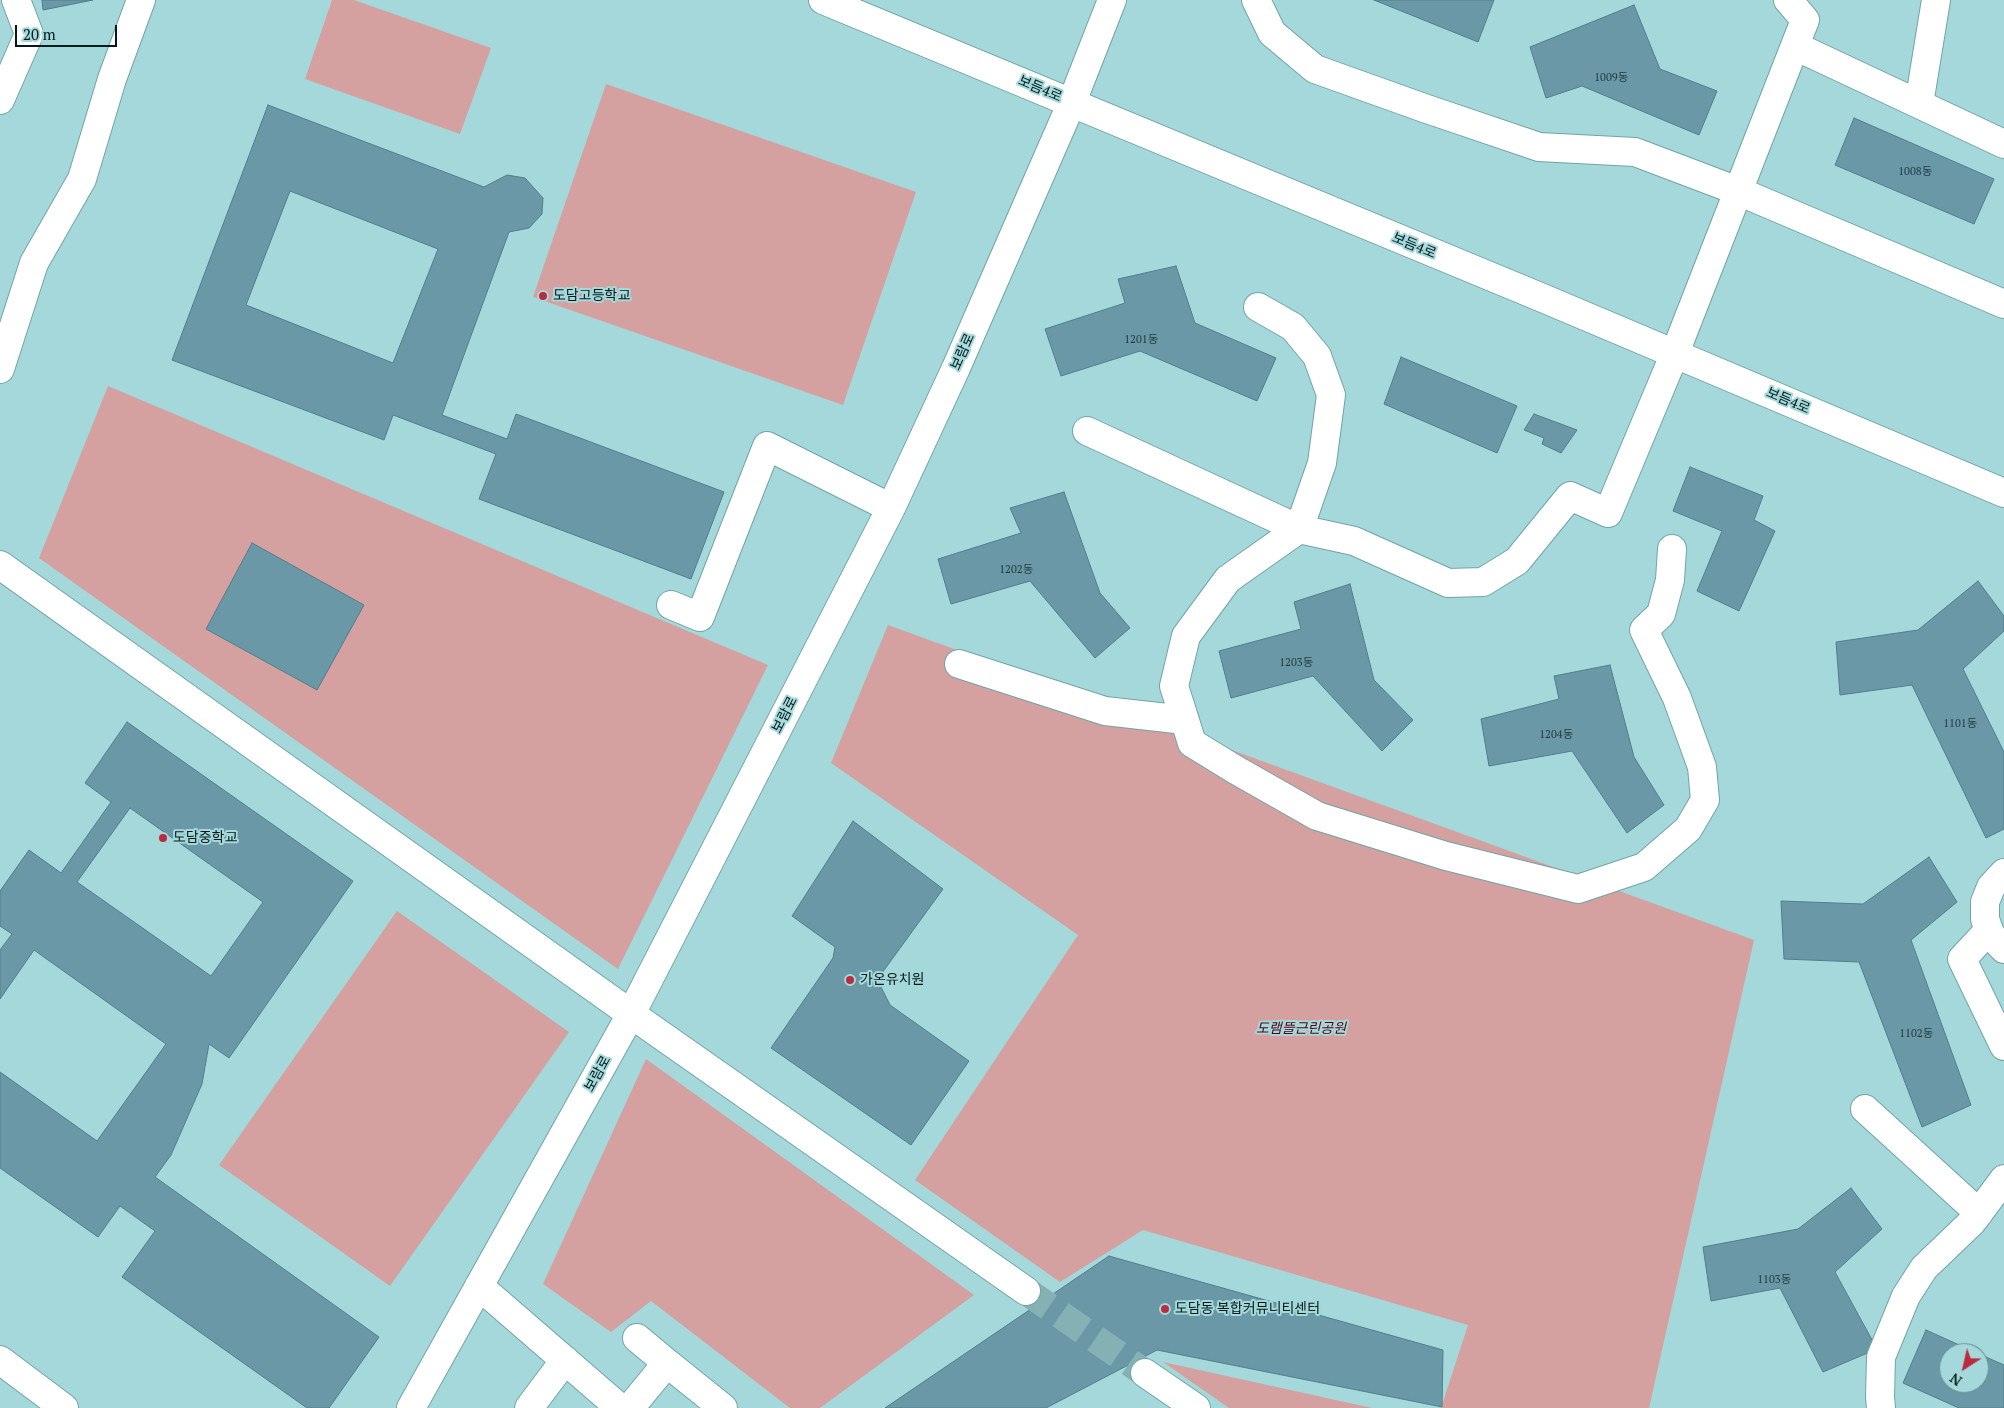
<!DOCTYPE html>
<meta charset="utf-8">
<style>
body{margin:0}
#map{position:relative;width:2004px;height:1408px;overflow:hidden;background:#a4d8da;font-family:"PT Serif",serif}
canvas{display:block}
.north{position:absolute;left:1939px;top:1343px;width:50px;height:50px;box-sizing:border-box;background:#a4d8da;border:1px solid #648c8e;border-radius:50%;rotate:215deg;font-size:14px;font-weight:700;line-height:20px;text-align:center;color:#051a1b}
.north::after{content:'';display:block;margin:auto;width:18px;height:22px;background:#bc2b3e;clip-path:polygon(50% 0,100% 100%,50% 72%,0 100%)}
.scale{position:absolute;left:15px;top:25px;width:102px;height:22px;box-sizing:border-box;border:2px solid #051a1b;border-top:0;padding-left:6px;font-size:15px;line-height:18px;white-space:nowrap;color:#051a1b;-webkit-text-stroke:4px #a4d8da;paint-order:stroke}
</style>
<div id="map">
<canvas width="2004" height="1408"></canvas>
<div class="north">N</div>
<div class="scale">20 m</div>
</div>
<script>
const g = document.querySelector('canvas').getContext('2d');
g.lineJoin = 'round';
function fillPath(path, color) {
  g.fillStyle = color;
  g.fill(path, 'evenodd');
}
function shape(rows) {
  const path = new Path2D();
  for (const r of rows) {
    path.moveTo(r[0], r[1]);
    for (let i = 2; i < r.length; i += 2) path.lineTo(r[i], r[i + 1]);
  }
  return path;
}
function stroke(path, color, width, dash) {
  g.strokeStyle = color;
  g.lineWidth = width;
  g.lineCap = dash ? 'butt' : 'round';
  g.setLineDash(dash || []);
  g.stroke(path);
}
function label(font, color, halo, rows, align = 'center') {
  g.font = font + ' "PT Serif","Noto Sans KR",serif';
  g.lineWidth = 4;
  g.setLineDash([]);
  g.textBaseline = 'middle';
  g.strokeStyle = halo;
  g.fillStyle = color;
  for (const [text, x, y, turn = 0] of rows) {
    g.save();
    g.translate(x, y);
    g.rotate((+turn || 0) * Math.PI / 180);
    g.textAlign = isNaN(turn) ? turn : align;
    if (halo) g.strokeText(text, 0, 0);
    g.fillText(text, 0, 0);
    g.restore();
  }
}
const green = shape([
 [332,0,354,0,491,48,460,134,305,79],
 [606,84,916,192,843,405,533,297],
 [108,386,768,665,618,969,39,558],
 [888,625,1754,940,1649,1408,1441,1408,1468,1325,1143,1230,1060,1282,915,1180,1078,935,831,763],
 [397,911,569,1032,390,1286,219,1165],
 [646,1059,974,1295,820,1408,790,1408,651,1301,611,1332,543,1284],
 [1163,1362,1372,1408,1229,1408]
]);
const building = shape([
 [42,0,93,0,43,10,42,0],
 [1374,0,1494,0,1478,42,1374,0],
 [1634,5,1660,69,1717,91,1699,135,1582,86,1546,98,1530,47,1634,5],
 [268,105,484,187,507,175,525,178,543,198,542,214,529,228,509,232,442,415,507,439,516,414,724,492,691,579,479,499,496,454,393,415,384,440,172,360,268,105],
 [290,191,438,249,393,363,246,305,290,191],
 [1854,118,1994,179,1974,224,1835,165,1854,118],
 [1176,266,1195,323,1276,358,1257,401,1140,351,1061,376,1045,329,1125,303,1118,279,1176,266],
 [1401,357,1517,406,1497,453,1384,404,1401,357],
 [1534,414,1577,430,1561,453,1542,444,1544,438,1524,430,1534,414],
 [1690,467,1763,496,1754,520,1775,531,1739,611,1697,591,1722,531,1673,511,1690,467],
 [1064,492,1100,593,1130,628,1095,658,1030,581,951,604,938,559,1021,533,1010,508,1064,492],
 [252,543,364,605,317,690,206,629,252,543],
 [1978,581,2004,616,2004,631,1963,669,2004,752,2004,829,1986,838,1912,685,1840,695,1836,642,1918,630,1978,581],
 [1350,584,1374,680,1413,720,1382,751,1313,676,1231,698,1219,651,1301,629,1294,602,1350,584],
 [1610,665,1634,757,1664,805,1627,833,1572,751,1489,766,1481,719,1559,699,1554,676,1610,665],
 [127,722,353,881,229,1058,209,1044,202,1084,171,1155,155,1177,379,1337,329,1408,307,1408,122,1277,155,1231,120,1206,98,1237,0,1168,0,1072,97,1141,166,1044,34,950,0,999,0,950,12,934,0,926,0,891,29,850,61,873,111,802,85,783,127,722],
 [130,808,263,902,211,976,77,882,130,808],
 [853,821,943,889,882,973,881,987,890,1005,969,1061,911,1145,771,1048,833,958,835,947,792,916,853,821],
 [1929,857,1957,902,1911,940,1971,1105,1922,1127,1859,962,1784,959,1781,901,1863,904,1929,857],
 [1851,1188,1882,1229,1835,1272,1877,1349,1823,1372,1780,1288,1711,1301,1703,1247,1798,1229,1851,1188],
 [1109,1256,1443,1350,1442,1407,1157,1350,1046,1408,885,1408,1109,1256],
 [1926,1330,1977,1353,1949,1353,1949,1383,1979,1383,1979,1354,2004,1365,2004,1408,1959,1408,1903,1383,1926,1330]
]);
const minorTunnel = shape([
 [1026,1291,1145,1373]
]);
const minor = shape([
 [823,0,1545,299,2004,493],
 [1256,0,1272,33,1315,69,1424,108,1539,147,1635,152,1738,191,2004,304],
 [1795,46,2004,144],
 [0,100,29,34,16,0],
 [1919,104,1936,0],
 [1258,307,1293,327,1317,356,1331,395,1322,463,1299,529,1228,579,1186,636,1174,686,1192,743,1236,770,1317,816,1446,856,1578,889,1644,867,1688,829,1705,800,1702,767,1677,698,1644,630,1661,614,1670,580,1672,549],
 [0,369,34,263,82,179,112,79,141,0],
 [1087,431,1299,529,1354,541,1448,583,1483,582,1517,561,1570,496,1608,513,1675,353,1805,20,1788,0],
 [0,565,631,1014,1026,1291],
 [671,605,700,617,767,446,891,508],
 [959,664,1105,711,1185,720],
 [2004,873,1991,887,1985,902,1985,919,1990,934,2004,949],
 [1989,930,1962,959,2004,1046],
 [1865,1109,1979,1213],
 [479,1286,620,1408],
 [637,1338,667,1363],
 [0,1360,64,1408],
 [1145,1373,1196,1408],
 [411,1408,631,1014,891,508,956,368,1072,102,1112,0],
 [529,1408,565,1360],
 [630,1408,667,1363,723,1408],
 [1881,1408,1880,1397,1881,1357,1906,1296,1924,1268,1972,1222,2004,1179]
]);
const markers = [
 [543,296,5,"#bc2b3e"],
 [163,838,5,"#bc2b3e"],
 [850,980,5,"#bc2b3e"],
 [1165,1309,5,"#bc2b3e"]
];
const numberNames = [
 ["1009동",1611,78],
 ["1008동",1915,172],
 ["1201동",1141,340],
 ["1202동",1016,570],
 ["1203동",1296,663],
 ["1101동",1960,724],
 ["1204동",1556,735],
 ["1102동",1916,1034],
 ["1103동",1774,1280]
];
const streetNames = [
 ["보듬4로",1040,89,23],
 ["보듬4로",1414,246,22],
 ["보람로",963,352,-66],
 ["보듬4로",1788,401,23],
 ["보람로",785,715,-63],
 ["보람로",598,1074,-61]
];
const poiNames = [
 ["도담고등학교",553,296],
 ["도담중학교",173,838],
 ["가온유치원",860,980],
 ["도담동 복합커뮤니티센터",1175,1309]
];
const parkNames = [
 ["도램뜰근린공원",1301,1029]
];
fillPath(green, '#d4a1a0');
fillPath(building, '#6a98a7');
stroke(building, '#517e8c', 1);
stroke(minorTunnel, '#84b2b4', 28, [28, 14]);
stroke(minor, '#71a4a6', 30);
stroke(minor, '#fff', 28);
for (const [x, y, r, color] of markers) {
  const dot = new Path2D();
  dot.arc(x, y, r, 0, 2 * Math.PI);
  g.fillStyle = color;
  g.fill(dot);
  stroke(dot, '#a4d8da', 2);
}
label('11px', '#1e3a3e', null, numberNames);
label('14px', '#051a1b', '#a4d8da', streetNames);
label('14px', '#051a1b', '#a4d8da', poiNames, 'left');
label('italic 14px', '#580011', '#a4d8da', parkNames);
</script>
